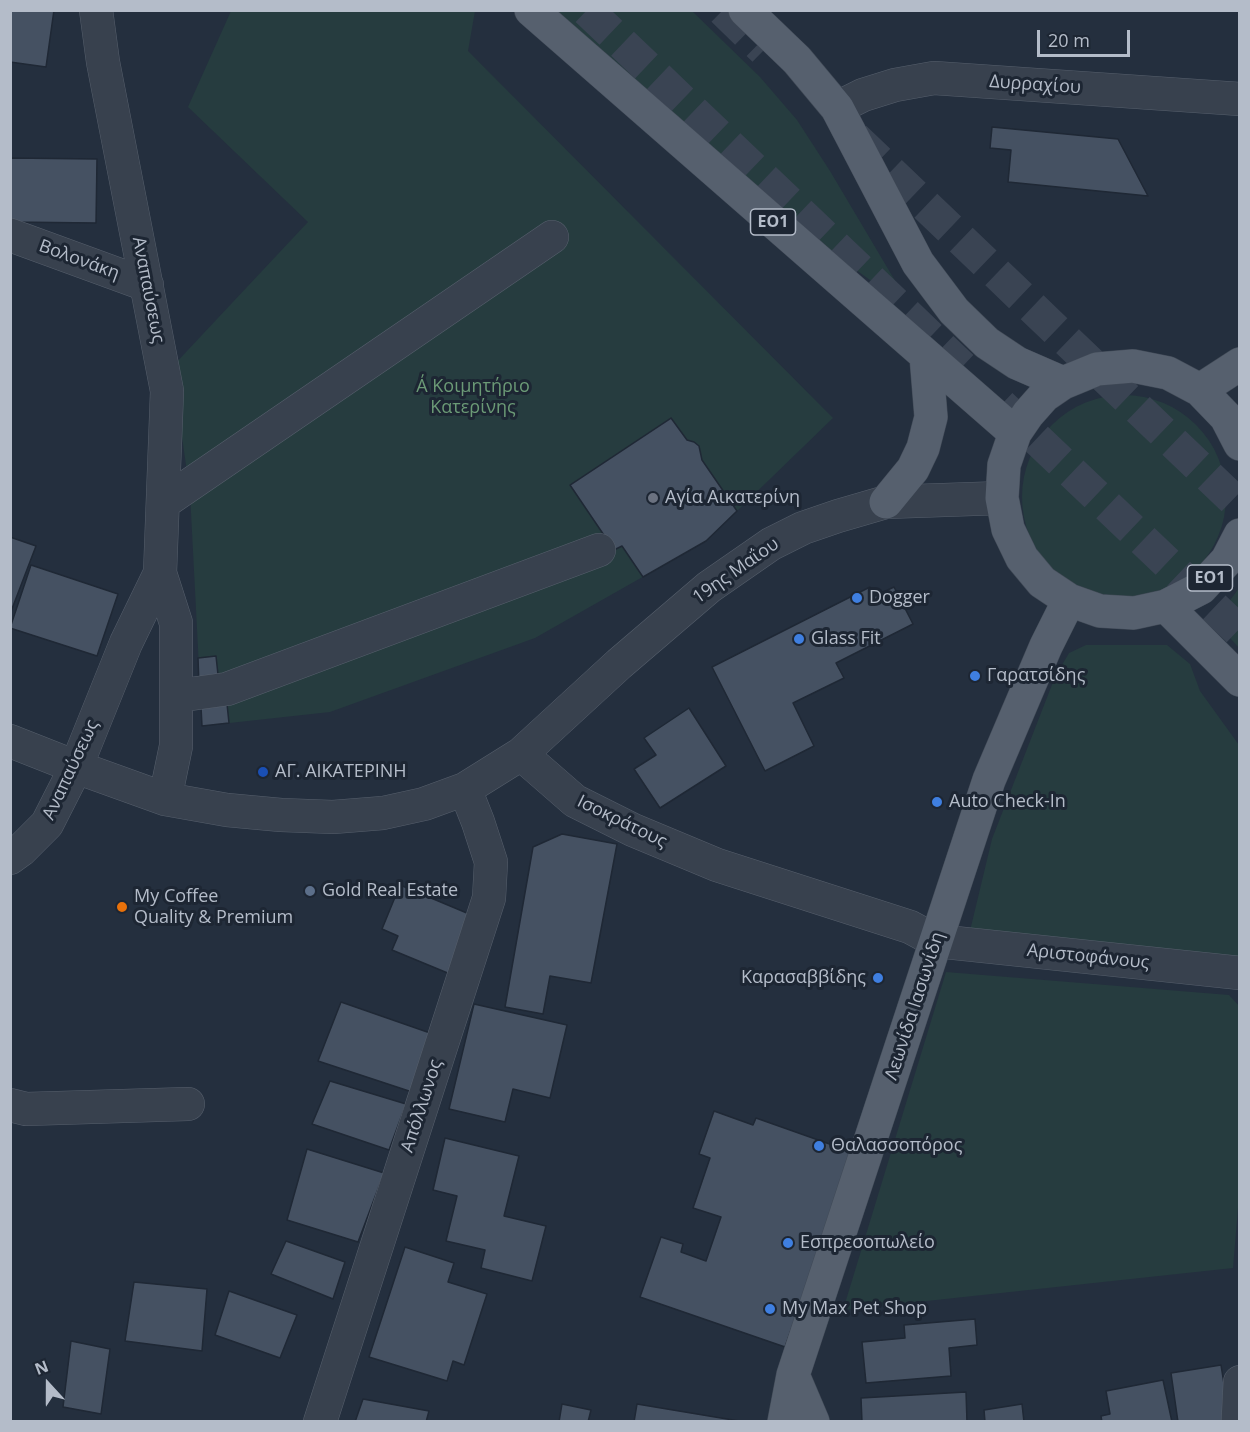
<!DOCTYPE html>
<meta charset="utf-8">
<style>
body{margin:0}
#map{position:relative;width:1250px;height:1432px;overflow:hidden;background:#242f3e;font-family:"Open Sans",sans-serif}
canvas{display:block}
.frame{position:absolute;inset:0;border:12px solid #b4bcc9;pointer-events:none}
.north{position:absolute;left:18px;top:1354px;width:60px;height:60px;-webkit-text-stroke:4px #1d2633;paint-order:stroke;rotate:339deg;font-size:16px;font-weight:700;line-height:24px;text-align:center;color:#b4bcc9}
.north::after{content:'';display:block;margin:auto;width:21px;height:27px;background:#b4bcc9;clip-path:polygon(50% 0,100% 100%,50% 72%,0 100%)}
.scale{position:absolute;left:1037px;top:30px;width:93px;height:27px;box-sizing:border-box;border:3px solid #b4bcc9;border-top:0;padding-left:8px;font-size:18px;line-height:21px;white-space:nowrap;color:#b4bcc9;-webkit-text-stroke:4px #1d2633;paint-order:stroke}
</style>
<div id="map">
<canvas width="1250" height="1432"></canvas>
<div class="frame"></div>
<div class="north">N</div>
<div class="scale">20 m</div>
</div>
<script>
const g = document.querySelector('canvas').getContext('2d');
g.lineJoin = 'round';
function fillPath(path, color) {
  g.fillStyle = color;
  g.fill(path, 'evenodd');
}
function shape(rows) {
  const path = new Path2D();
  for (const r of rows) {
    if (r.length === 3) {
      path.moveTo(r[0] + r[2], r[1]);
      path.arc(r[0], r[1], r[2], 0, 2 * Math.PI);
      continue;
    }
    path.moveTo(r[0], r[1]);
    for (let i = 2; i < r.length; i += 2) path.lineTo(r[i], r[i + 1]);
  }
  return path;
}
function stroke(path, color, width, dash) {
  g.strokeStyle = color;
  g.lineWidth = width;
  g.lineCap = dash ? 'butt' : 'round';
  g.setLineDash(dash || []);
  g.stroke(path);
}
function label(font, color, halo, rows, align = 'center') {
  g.font = font + ' "Open Sans",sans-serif';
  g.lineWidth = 6;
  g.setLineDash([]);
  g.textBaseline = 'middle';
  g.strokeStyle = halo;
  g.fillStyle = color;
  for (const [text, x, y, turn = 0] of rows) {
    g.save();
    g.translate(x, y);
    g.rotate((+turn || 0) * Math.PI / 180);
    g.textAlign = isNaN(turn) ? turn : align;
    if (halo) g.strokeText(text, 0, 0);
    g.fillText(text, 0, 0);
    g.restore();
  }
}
const green = shape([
 [231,11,475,11,468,51,833,418,706,541,535,638,330,712,202,726,190,493,172,367,308,222,188,107],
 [550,11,692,11,760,77,797,120,830,171,897,284,894,292,885,291,822,245],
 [1124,497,102],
 [1239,588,1239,648,1215,621],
 [1086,645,1167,645,1190,664,1200,691,1239,745,1239,966,969,935,992,839,1055,677,1069,653],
 [946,972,1229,995,1240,1007,1240,1184,1233,1268,843,1310]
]);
const building = shape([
 [10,10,54,10,46,67,10,62,10,10],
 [992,127,1118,139,1148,196,1008,182,1011,150,990,148,992,127],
 [10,158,97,159,96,223,10,222,10,158],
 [671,418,687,440,694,442,699,446,702,460,737,511,706,541,643,577,622,546,614,550,570,485,671,418],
 [10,537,36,546,10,614,10,537],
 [31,565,118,594,97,656,10,628,31,565],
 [870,587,875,596,894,587,913,624,836,663,844,678,793,703,814,746,765,771,712,667,870,587],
 [216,656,219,684,199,686,198,658,216,656],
 [227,704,229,723,202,726,201,707,227,704],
 [689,708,726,766,660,808,634,769,656,755,644,738,689,708],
 [562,834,617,844,591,983,550,976,543,1014,505,1007,533,847,562,834],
 [400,885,474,916,450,974,392,950,398,936,382,929,400,885],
 [341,1002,433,1034,412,1092,318,1061,341,1002],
 [474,1004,567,1025,550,1098,513,1089,505,1122,449,1109,474,1004],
 [330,1081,406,1104,389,1150,312,1124,330,1081],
 [714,1111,753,1125,756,1118,855,1153,785,1347,640,1297,661,1237,683,1244,681,1252,706,1261,721,1217,693,1208,710,1158,699,1154,714,1111],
 [445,1138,519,1156,504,1216,546,1226,532,1281,481,1268,485,1250,446,1241,457,1196,433,1190,445,1138],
 [307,1149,384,1173,358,1242,287,1220,307,1149],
 [286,1241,345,1262,333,1299,271,1274,286,1241],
 [405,1247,454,1263,448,1282,487,1294,464,1365,453,1361,447,1381,369,1357,405,1247],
 [134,1282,207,1289,202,1351,125,1341,134,1282],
 [229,1291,297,1315,280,1358,215,1335,229,1291],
 [975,1319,977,1345,949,1348,951,1376,866,1383,862,1342,905,1338,904,1325,975,1319],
 [71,1341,110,1349,101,1414,63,1407,71,1341],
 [1221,1365,1230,1422,1178,1422,1171,1373,1221,1365],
 [1163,1380,1172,1422,1102,1422,1101,1416,1110,1414,1106,1391,1163,1380],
 [966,1392,967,1422,862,1422,861,1398,966,1392],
 [363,1399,429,1411,426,1422,355,1422,363,1399],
 [562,1404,591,1410,588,1422,559,1422,562,1404],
 [637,1404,745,1422,634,1422,637,1404],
 [1022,1404,1024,1422,985,1422,984,1410,1022,1404]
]);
const highwayTunnel = shape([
 [587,10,962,367],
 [723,10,764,50],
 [855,138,1240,506],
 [1001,405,1240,632]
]);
const minor = shape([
 [96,10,103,62,167,391,160,573,176,623,176,746,165,799],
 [837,108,863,95,895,85,934,78,1240,99],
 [10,235,147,285],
 [163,503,552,237],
 [176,696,227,689,599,550],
 [10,741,76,767,165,799,227,810,281,815,333,817,383,813,424,804,465,789,521,754,619,664,709,587,771,544,803,528,838,516,886,502,1002,498],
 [521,754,575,801,633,830,717,865,910,927,936,941,1240,973],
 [10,858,21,850,47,824,76,767,126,643,160,573],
 [10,1105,26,1109,188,1104],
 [320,1422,489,898,491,862,478,822,465,789],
 [1238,1422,1240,1382]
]);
const major = shape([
 [531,10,1015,433],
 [745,10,797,60,837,108,918,263,954,311,987,343,1017,363,1063,383],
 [1200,390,1240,364],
 [1240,444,1226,417,1200,390,1168,373,1133,366,1097,369,1063,383,1044,396,1028,414,1015,433,1004,465,1002,498,1008,529,1022,558,1042,582,1069,600,1100,611,1134,613,1166,606,1201,588,1227,560,1240,535],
 [886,502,913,469,923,448,931,417,926,356],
 [1166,606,1240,680],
 [793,1375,813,1422],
 [784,1422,793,1375,989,780,1046,646,1069,600]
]);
const markers = [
 [653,498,6,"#6b7280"],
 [857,598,6,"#3f7fe0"],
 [799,639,6,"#3f7fe0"],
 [975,676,6,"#3f7fe0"],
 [263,772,6,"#1a4fb4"],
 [937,802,6,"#3f7fe0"],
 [310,891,6,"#5c6f8a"],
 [122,907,6,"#e8710a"],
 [878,978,6,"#3f7fe0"],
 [819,1146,6,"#3f7fe0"],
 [788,1243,6,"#3f7fe0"],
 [770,1309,6,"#3f7fe0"]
];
const shields = [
 [773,222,45],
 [1210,578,45]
];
const shieldNames = [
 ["ΕΟ1",773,222],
 ["ΕΟ1",1210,578]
];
const streetNames = [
 ["Δυρραχίου",1035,85,4],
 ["Βολονάκη",79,260,20],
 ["Αναπαύσεως",148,290,79],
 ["19ης Μαΐου",736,571,-35],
 ["Αναπαύσεως",71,770,-65],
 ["Ισοκράτους",622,822,26],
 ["Αριστοφάνους",1088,957,6],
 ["Λεωνίδα Ιασωνίδη",915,1006,-72],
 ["Απόλλωνος",422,1106,-72]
];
const parkNames = [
 ["Α΄ Κοιμητήριο",473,387],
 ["Κατερίνης",473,408]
];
const poiNames = [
 ["Αγία Αικατερίνη",665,498],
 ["Dogger",869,598],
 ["Glass Fit",811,639],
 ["Γαρατσίδης",987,676],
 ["ΑΓ. ΑΙΚΑΤΕΡΙΝΗ",275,772],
 ["Auto Check-In",949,802],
 ["Gold Real Estate",322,891],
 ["My Coffee",134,897],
 ["Quality & Premium",134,918],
 ["Καρασαββίδης",866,978,"right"],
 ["Θαλασσοπόρος",831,1146],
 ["Εσπρεσοπωλείο",800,1243],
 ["My Max Pet Shop",782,1309]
];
fillPath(green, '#263c3f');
fillPath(building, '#455162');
stroke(building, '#1f2835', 1.5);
stroke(highwayTunnel, '#3a4453', 33, [33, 16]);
stroke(minor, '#565f6c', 34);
stroke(major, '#414a57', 34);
stroke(minor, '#38414e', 33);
stroke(major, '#56606e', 33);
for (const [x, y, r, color] of markers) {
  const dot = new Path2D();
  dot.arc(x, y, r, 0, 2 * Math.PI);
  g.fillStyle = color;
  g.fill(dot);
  stroke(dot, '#1d2633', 2);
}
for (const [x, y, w] of shields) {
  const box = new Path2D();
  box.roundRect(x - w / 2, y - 13, w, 26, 4.5);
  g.fillStyle = '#1d2633';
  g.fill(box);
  stroke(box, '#b4bcc9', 1.5);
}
label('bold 16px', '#b4bcc9', null, shieldNames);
label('18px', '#b4bcc9', '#1d2633', streetNames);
label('18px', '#6b9a76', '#1d2633', parkNames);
label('18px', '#b4bcc9', '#1d2633', poiNames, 'left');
</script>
